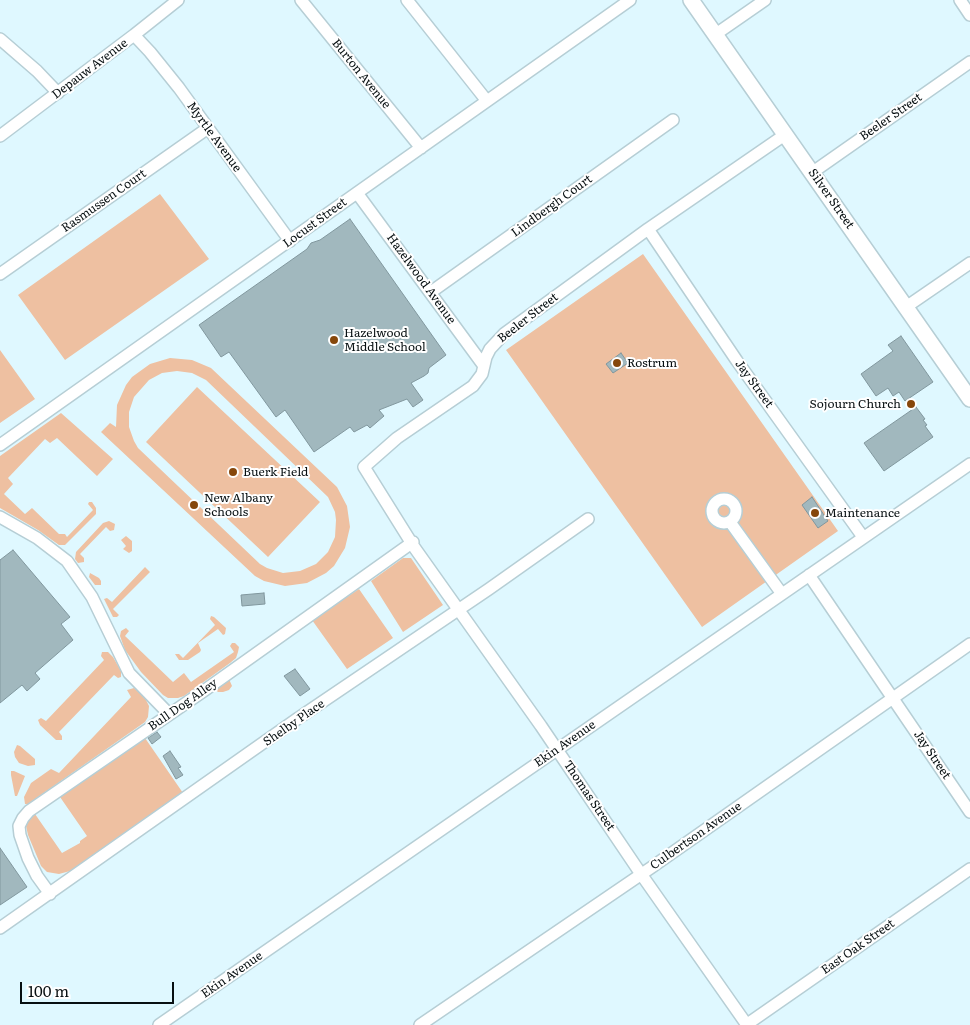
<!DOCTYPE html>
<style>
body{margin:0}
#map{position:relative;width:970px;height:1025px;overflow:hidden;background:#dff8ff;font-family:Literata,serif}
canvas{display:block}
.scale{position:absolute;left:20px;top:982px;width:154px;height:22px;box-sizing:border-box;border:2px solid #070f11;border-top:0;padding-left:6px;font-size:15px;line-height:18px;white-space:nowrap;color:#070f11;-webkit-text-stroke:4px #fff;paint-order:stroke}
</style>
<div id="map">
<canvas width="970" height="1025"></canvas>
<div class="scale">100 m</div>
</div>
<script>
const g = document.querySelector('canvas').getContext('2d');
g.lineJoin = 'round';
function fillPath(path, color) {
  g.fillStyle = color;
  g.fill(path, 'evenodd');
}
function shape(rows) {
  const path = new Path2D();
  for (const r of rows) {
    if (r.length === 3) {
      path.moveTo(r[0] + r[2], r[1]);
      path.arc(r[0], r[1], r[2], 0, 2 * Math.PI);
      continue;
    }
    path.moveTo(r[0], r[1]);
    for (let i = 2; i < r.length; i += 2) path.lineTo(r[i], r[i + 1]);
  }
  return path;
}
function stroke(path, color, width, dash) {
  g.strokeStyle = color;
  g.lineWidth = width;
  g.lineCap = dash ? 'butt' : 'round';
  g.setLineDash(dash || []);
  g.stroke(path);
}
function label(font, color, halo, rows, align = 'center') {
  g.font = font + ' Literata,serif';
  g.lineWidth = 4;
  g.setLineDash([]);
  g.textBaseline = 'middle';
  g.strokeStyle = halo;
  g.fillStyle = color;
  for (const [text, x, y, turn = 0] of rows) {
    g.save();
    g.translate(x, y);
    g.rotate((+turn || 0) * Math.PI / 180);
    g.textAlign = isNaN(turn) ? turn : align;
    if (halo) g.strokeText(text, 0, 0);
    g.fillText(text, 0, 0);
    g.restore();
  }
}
const green = shape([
 [160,194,209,259,65,360,18,295],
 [643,254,838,531,702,627,506,350],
 [0,350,35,399,0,423],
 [170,358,192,360,211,368,337,487,347,506,350,527,345,548,334,566,326,573,307,583,285,586,264,581,255,576,101,432,110,423,116,427,117,405,126,385,132,377,150,364],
 [177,371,192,373,206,380,328,497,335,512,336,520,335,537,328,552,316,564,300,571,283,573,267,568,260,564,138,448,134,441,129,427,129,412,134,397,149,380,162,373],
 [197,387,320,502,268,557,146,442],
 [61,413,113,459,97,476,57,438,50,443,45,439,8,478,13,484,4,494,25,514,32,508,59,534,65,534,67,537,93,510,88,504,89,502,92,502,96,508,96,514,65,545,59,545,38,530,0,508,0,456],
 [109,521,115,524,114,530,110,531,106,527,80,554,84,558,84,562,78,563,75,559,76,552,103,523],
 [126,536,132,541,132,551,129,553,123,549,126,546,121,540],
 [403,558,411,558,443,605,403,632,371,581],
 [145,567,150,572,113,609,119,615,117,617,113,617,104,599,107,598,112,602],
 [90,573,99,578,101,581,101,585,95,585,89,577],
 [359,589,393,638,347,669,312,620],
 [211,616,214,617,226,628,225,634,223,635,218,629,198,643,201,650,200,652,188,660,179,660,175,654,179,654,183,658,215,625,210,619],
 [126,628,129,631,125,636,173,682,184,673,191,682,234,652,230,646,232,643,235,643,239,647,238,652,236,658,230,663,184,696,178,698,168,698,163,695,141,672,125,650,120,636,121,631],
 [102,652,108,652,113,657,121,671,121,677,118,678,114,675,59,732,62,736,62,740,56,740,40,725,38,720,41,718,46,721,104,660,101,656],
 [229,679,232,686,229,690,223,692,218,692,215,689],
 [134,688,144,696,149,706,148,717,145,722,28,804,25,804,24,797,31,783,51,769,59,773,131,697,127,690],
 [145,738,183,793,70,871,59,874,47,872,41,866,28,835,26,826,29,819,35,814,62,853,80,843,80,841,87,836,60,797],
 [17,745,20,746,35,759,35,765,28,766,19,763,15,757,14,752],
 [14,771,25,776,17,796,15,796,11,775,11,771]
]);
const building = shape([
 [350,219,446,355,429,368,428,373,424,376,411,383,423,400,413,407,407,399,379,410,384,416,370,428,367,425,354,432,350,427,314,452,285,410,276,417,229,352,221,357,199,325,307,249,311,243,320,240,350,219],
 [901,336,933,382,905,401,899,392,893,396,888,388,876,396,861,374,893,351,888,345,901,336],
 [621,353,628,363,613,373,606,364,621,353],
 [916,407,925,419,923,420,927,425,925,426,933,437,884,471,864,443,916,407],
 [812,497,828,521,818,528,802,505,812,497],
 [13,550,70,617,61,624,73,640,35,673,40,679,27,691,22,685,0,703,0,560,13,550],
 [264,593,265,604,242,606,241,595,264,593],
 [295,669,310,689,300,696,284,676,295,669],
 [157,732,161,737,152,744,148,738,157,732],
 [170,751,181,767,178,768,183,775,176,779,163,756,170,751],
 [0,848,27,887,0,905,0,848]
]);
const minor = shape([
 [301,0,421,148],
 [407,0,487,101],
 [960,0,970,15],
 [716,34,765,0],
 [134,35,150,52,179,88,290,241],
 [0,39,37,71,58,93],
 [0,136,134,35,178,0],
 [813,172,970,62],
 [357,193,484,366],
 [648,229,737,361,863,537],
 [0,274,208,128],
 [431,292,673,120],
 [906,307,970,263],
 [0,445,630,0],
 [724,511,12],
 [0,517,37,538,67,561,92,597,129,673,169,714],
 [730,522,782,594],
 [809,575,970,812],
 [50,894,37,876,28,858,20,835,19,826,23,818,29,811,205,690,413,542],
 [0,928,297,719,489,589,588,519],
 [159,1025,970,464],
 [420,1025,652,867,970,644],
 [746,1025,970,869],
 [747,1025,641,874,541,726,414,547,364,467,397,438,473,386,482,374,486,357,490,349,504,334,648,229,786,134]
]);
const secondary = shape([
 [691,0,970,399]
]);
const markers = [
 [334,340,5,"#86470b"],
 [617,363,5,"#86470b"],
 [911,404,5,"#86470b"],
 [233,472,5,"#86470b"],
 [194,505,5,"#86470b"],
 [815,513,5,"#86470b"]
];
const streetNames = [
 ["Depauw Avenue",90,69,-37],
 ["Burton Avenue",361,74,51],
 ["Beeler Street",891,117,-35],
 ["Myrtle Avenue",214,137,54],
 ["Silver Street",831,199,55],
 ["Rasmussen Court",104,201,-35],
 ["Lindbergh Court",552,206,-36],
 ["Locust Street",315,223,-36],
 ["Hazelwood Avenue",421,279,54],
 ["Beeler Street",528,318,-38],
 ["Jay Street",754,384,54],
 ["Bull Dog Alley",183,705,-35],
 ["Shelby Place",294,723,-35],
 ["Ekin Avenue",565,744,-35],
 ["Jay Street",932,755,56],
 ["Thomas Street",589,796,56],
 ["Culbertson Avenue",696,836,-35],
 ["East Oak Street",858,947,-35],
 ["Ekin Avenue",232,975,-35]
];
const poiNames = [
 ["Hazelwood",344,333],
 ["Middle School",344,347],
 ["Rostrum",627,363],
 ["Sojourn Church",901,404,"right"],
 ["Buerk Field",243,472],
 ["New Albany",204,498],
 ["Schools",204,512],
 ["Maintenance",825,513]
];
fillPath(green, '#eec0a1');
fillPath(building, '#a1b8be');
stroke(building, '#81979e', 1);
stroke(minor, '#b6ced5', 14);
stroke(secondary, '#b6ced5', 18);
stroke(minor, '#fff', 11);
stroke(secondary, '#fff', 15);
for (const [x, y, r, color] of markers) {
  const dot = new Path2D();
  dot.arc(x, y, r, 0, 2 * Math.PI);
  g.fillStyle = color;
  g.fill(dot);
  stroke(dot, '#fff', 2);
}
label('12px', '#070f11', '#fff', streetNames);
label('12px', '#070f11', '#fff', poiNames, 'left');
</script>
